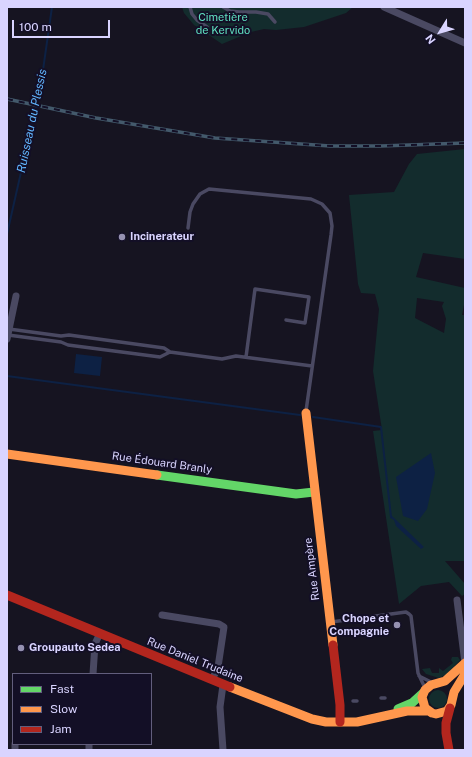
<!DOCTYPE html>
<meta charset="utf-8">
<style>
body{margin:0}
#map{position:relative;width:472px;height:757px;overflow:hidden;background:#161421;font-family:"Public Sans",sans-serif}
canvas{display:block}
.frame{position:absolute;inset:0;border:8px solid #d9d4ff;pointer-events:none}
.legend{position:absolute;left:12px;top:673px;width:140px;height:72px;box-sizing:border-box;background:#130f26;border:1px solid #625e7d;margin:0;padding:5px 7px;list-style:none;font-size:12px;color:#d9d4ff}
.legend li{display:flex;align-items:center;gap:8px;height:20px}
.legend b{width:20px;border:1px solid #625e7d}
.north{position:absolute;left:420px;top:12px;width:40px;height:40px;-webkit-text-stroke:3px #130f26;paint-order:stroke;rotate:233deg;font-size:11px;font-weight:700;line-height:16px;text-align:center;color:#d9d4ff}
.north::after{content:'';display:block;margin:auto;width:14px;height:18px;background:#d9d4ff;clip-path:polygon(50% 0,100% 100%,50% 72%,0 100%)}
.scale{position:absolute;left:12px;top:20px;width:98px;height:18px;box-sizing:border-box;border:2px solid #d9d4ff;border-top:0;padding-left:5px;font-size:12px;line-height:14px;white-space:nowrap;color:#d9d4ff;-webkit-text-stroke:3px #130f26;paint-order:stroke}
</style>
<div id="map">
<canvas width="472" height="757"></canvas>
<div class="frame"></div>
<ul class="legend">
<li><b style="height:5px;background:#63d668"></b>Fast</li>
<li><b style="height:5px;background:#ff974d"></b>Slow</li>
<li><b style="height:5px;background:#b3261e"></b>Jam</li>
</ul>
<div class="north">N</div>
<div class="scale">100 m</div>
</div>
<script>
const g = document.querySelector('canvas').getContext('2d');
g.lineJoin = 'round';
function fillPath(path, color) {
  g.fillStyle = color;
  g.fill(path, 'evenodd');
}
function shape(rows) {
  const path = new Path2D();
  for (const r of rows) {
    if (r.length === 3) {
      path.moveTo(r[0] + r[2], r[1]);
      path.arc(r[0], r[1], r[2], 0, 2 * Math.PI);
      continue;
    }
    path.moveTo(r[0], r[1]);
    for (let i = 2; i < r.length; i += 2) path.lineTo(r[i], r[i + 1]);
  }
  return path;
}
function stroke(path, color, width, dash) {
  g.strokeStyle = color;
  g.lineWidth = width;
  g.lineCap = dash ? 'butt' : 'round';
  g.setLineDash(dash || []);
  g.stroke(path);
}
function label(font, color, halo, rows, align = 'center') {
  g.font = font + ' "Public Sans",sans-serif';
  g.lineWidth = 4;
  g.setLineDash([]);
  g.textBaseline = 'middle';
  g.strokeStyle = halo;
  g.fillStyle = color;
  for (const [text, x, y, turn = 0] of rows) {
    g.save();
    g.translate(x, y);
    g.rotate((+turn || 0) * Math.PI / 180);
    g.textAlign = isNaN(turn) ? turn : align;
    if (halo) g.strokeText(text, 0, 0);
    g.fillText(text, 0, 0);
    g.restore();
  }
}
const green = shape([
 [182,7,353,7,346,13,304,27,276,30,264,29,251,32,222,44,194,25,184,13],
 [465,149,465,259,423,253,416,277,465,288,465,300,462,315,465,315,465,561,445,561,465,584,465,594,462,596,449,582,421,586,399,604,373,431,382,430,373,371,379,309,375,294,361,293,358,284,349,195,394,192,409,164,417,154],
 [417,298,444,302,442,306,446,319,444,333,415,318],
 [452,657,458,657,460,660,446,675,439,678,426,674,422,669,430,668,432,673,439,673,439,668,443,671,453,663,451,660],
 [438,699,9]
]);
const water = shape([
 [76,354,102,357,100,376,74,373],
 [431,453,435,473,427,509,418,521,403,516,396,477],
 [390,514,424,547,421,549,396,526,394,520,390,518]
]);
const stream = shape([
 [7,234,41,84,52,7],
 [7,376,300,415],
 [313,417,381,427,391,517]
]);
const lane = shape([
 [190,7,192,14,197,20,207,27],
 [223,7,230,11,239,12,256,12,268,14,275,22],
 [188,228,190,212,193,204,200,194,209,189,311,199,322,204,330,213,332,226,331,235,306,411],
 [9,329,61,336,69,335,164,348,170,352,222,359,236,356,312,366],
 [8,335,61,342,68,345,160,357,170,352],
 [246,357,255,289,309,297,305,323,286,320],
 [331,622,406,612,409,614,411,616,418,673,425,688],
 [419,676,431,682],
 [381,698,385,698],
 [353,701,357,701]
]);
const street = shape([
 [384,7,465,43],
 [7,339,16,296],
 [457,600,465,663],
 [162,615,219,624,224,627,218,667,212,680],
 [93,674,95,644,100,633],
 [15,750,15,744],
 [89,750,89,744],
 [223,750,220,707,223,685]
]);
const fast = shape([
 [157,475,296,494,314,492],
 [398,709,412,703,423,693]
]);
const slow = shape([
 [306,413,333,645],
 [7,454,157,475],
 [465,663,445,681,431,685,425,690,422,697,425,708,432,713,436,714,447,711,451,705,454,692,465,674],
 [230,687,312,719,326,722,357,722,407,711,428,711]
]);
const jam = shape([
 [7,595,230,687],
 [333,645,340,705,340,722],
 [449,750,446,733,446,723,450,708]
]);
const rail = shape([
 [7,99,96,118,215,138,330,146,381,146,465,143]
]);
const markers = [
 [122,237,4,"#9591b1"],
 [397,625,4,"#9591b1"],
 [21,648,4,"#9591b1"]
];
const parkNames = [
 ["Cimetière",223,18],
 ["de Kervido",223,31]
];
const poiNames = [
 ["Incinerateur",130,237],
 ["Chope et",389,619,"right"],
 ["Compagnie",389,632,"right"],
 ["Groupauto Sedea",29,648]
];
const streetNames = [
 ["Rue Édouard Branly",162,463,8],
 ["Rue Ampère",312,569,-97],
 ["Rue Daniel Trudaine",195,660,22]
];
const waterNames = [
 ["Ruisseau du Plessis",32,121,-78]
];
fillPath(green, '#132c2d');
fillPath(water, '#0d2144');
stroke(stream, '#0d2144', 2);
stroke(lane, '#4a4962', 3.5);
stroke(street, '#4a4962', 7);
stroke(fast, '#63d668', 9);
stroke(slow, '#ff974d', 9);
stroke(jam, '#b3261e', 9);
stroke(rail, '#43596b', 3.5);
stroke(rail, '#130f26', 2, [6]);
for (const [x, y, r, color] of markers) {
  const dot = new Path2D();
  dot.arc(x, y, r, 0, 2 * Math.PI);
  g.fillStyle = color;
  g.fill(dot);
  stroke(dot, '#130f26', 1.5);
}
label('11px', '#5fe0c0', '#130f26', parkNames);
label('bold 11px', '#d9d4ff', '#130f26', poiNames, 'left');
label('11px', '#d9d4ff', '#130f26', streetNames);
label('italic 12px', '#62b6ff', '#130f26', waterNames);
</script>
